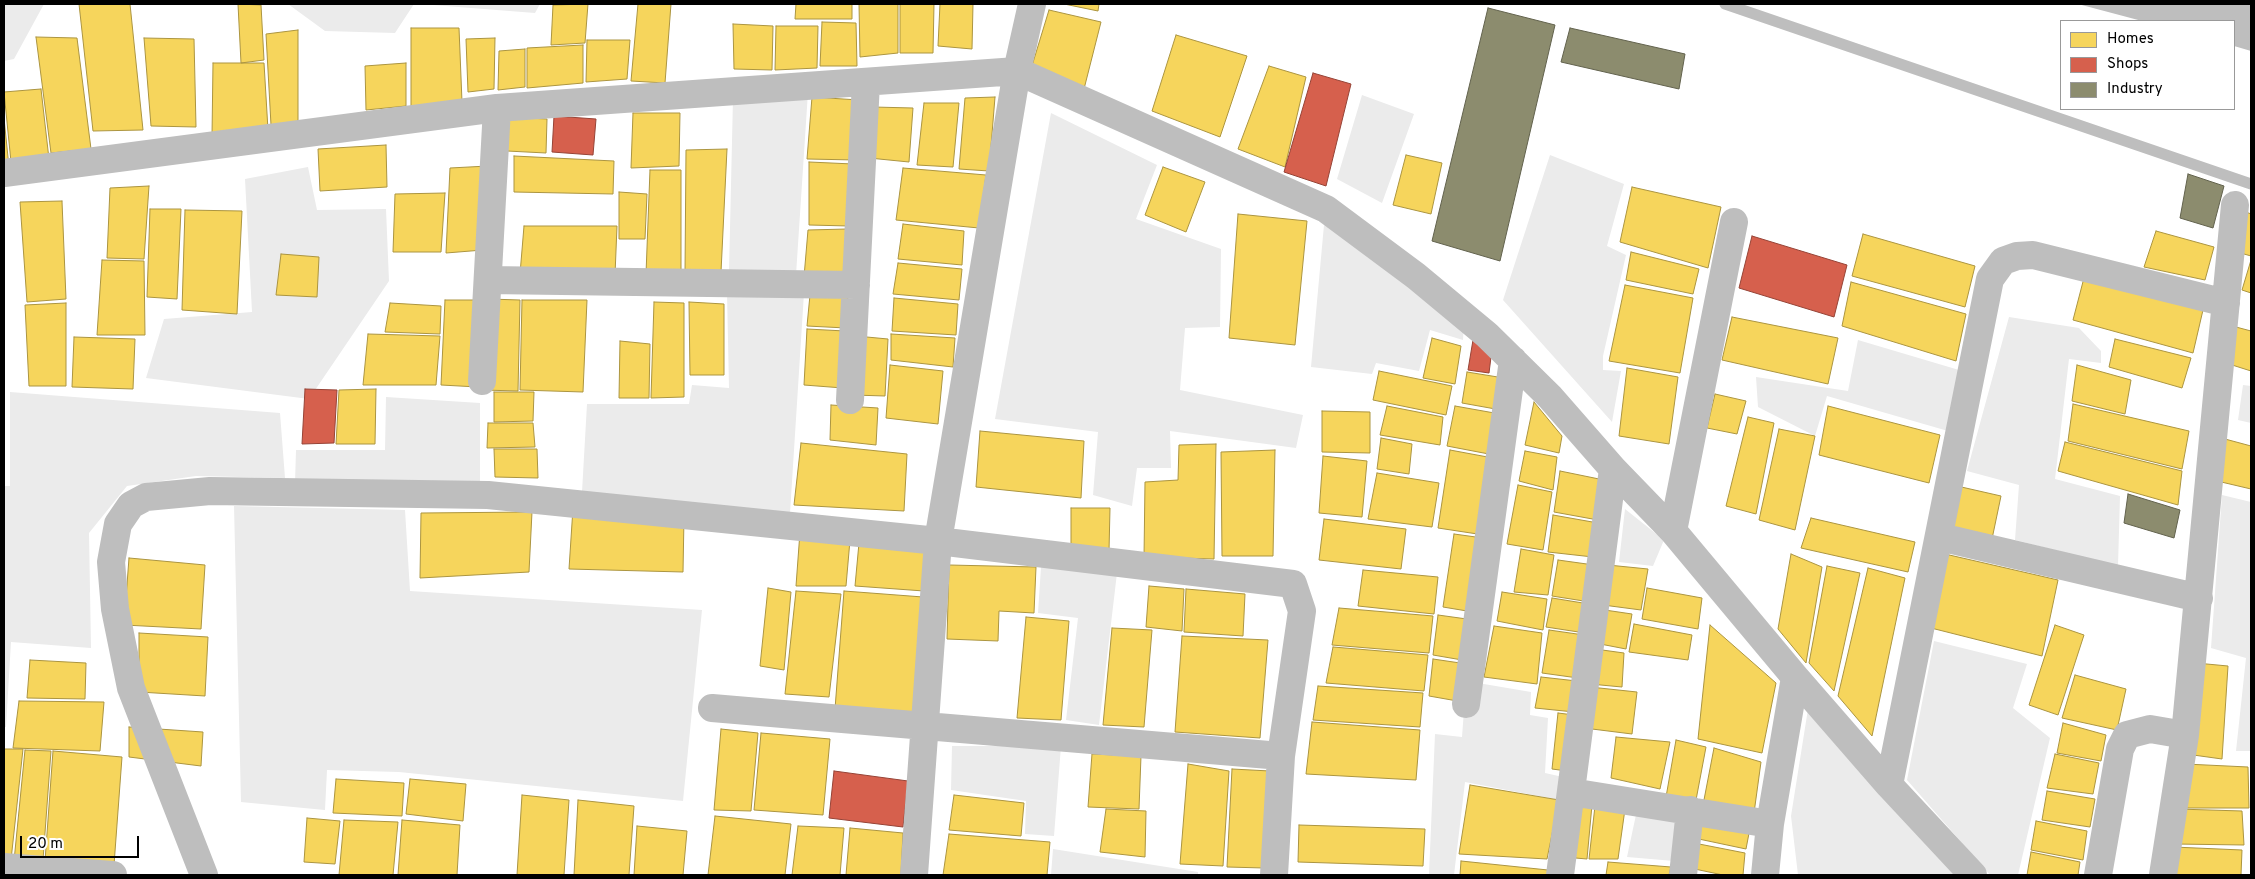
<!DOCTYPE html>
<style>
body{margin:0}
#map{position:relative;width:2255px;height:879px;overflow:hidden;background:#fff;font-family:Overpass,sans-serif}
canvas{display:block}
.frame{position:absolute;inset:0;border:5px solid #000;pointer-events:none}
.legend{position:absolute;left:2060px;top:20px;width:175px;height:90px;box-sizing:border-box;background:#fff;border:1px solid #999;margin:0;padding:6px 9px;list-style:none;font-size:15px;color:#000}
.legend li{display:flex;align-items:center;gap:10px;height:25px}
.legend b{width:25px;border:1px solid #999}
.scale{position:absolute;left:20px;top:836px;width:119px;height:22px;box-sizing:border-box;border:2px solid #000;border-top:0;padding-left:6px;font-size:15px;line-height:18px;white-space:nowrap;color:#000;-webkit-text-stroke:4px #fff;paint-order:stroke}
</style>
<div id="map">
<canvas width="2255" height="879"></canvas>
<div class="frame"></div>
<ul class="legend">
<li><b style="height:14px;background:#f6d55c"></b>Homes</li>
<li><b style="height:14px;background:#d6604d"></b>Shops</li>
<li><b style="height:14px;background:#8c8c6e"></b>Industry</li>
</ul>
<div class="scale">20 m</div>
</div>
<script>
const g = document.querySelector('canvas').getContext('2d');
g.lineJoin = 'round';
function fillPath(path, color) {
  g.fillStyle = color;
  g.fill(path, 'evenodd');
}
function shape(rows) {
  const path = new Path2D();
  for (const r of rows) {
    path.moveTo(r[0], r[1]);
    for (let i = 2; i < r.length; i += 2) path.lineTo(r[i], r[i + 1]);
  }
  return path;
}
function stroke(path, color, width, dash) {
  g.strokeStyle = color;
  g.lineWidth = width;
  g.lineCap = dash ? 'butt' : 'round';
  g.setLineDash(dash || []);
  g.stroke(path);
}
const green = shape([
 [4,4,44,4,14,59,4,61],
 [288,4,414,4,395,33,325,31],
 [420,4,540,4,535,13],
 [808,92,796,275,729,272,733,98],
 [1362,95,1414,114,1382,203,1337,179],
 [1051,113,1157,165,1136,219,1221,249,1220,327,1185,328,1180,390,1303,415,1296,448,1170,431,1171,468,1137,468,1132,506,1093,495,1098,432,995,419],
 [1550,155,1624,184,1607,246,1626,255,1603,356,1603,370,1621,371,1612,422,1503,300],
 [308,167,317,210,386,209,389,281,309,399,146,378,164,319,252,312,245,179],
 [1324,225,1372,251,1464,323,1463,340,1430,330,1419,371,1376,363,1372,374,1311,367],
 [727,293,804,293,790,513,582,492,587,404,689,404,692,385,729,388],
 [2009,317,2079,328,2101,351,2101,363,2069,359,2055,479,2120,496,2118,566,2015,540,2019,485,1967,471],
 [1858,340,1959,370,1948,431,1827,396,1815,436,1758,407,1756,377,1848,391],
 [2243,385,2251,386,2251,423,2238,420],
 [10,392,280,413,285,478,196,476,127,486,89,533,91,648,11,642,6,727,4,727,4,486,10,486],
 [386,397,480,403,480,488,295,483,296,450,385,450],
 [2222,495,2251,502,2251,751,2236,751,2246,658,2211,648],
 [234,506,405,510,410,591,702,610,683,801,399,772,327,770,325,810,241,802],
 [1625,509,1664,540,1653,566,1619,562],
 [1041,567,1117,573,1099,725,1066,720,1078,618,1038,613],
 [1934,641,2027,664,2013,708,2050,738,2018,875,1990,875,1907,780],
 [1478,683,1531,692,1530,715,1548,718,1545,773,1563,777,1559,800,1465,782,1454,875,1429,874,1435,734,1462,737,1464,710],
 [1808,709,1962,875,1798,875,1791,816],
 [952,746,1061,746,1054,836,1025,834,1026,801,951,790],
 [1637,810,1679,820,1674,861,1627,857],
 [1053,849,1198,872,1198,875,1051,875]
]);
const water = shape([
 [2078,4,2251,4,2251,51,2234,46,2234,21,2142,21]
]);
const homes = shape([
 [79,4,130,4,143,130,93,131,79,4],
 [238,4,261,5,264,60,241,63,238,4],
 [588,4,585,43,551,45,553,5,588,4],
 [638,4,671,4,665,83,631,81,638,4],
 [796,4,852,4,852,19,795,19,796,4],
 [859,4,898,4,898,53,860,57,859,4],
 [900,4,934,4,933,53,900,53,900,4],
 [940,4,973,4,972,49,938,46,940,4],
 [1064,4,1099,4,1098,11,1064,4],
 [1049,10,1101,22,1084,89,1031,69,1049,10],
 [822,22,856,23,857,66,820,66,822,22],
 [733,24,773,26,772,70,734,69,733,24],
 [776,26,818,26,817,68,775,70,776,26],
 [411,28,459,28,462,102,411,107,411,28],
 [298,30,298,123,271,125,266,34,298,30],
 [1176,35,1247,56,1220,137,1152,111,1176,35],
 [36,37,77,38,91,149,51,153,36,37],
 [144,38,194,39,196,127,151,126,144,38],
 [495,38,494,89,468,92,466,39,495,38],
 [587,40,630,40,627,79,586,82,587,40],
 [583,45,583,83,527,88,527,48,583,45],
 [525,49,525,87,498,90,499,51,525,49],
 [213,63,264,63,268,130,212,136,213,63],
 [406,63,406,106,366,110,365,66,406,63],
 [1269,66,1306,77,1285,167,1238,149,1269,66],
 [41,89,49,159,11,162,4,92,41,89],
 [812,97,859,100,856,160,807,159,812,97],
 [995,97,989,171,959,169,965,98,995,97],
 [924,103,959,103,953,167,917,165,924,103],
 [873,107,913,108,909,162,869,158,873,107],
 [633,113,680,113,679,166,631,168,633,113],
 [508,117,547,119,546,153,507,151,508,117],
 [4,118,9,167,4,167,4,118],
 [386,145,387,187,320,191,318,149,386,145],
 [727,149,721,272,685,273,686,150,727,149],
 [1406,155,1442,163,1431,214,1393,205,1406,155],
 [514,156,614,161,613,194,514,192,514,156],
 [809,162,853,164,849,226,809,225,809,162],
 [488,166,483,250,446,253,450,168,488,166],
 [1163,167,1205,182,1186,232,1145,215,1163,167],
 [903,168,986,175,979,228,896,220,903,168],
 [650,170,681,170,681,273,646,274,650,170],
 [149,186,144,259,107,258,110,188,149,186],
 [1632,187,1721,207,1708,268,1620,242,1632,187],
 [619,192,647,194,645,239,619,239,619,192],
 [445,193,441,252,393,252,395,194,445,193],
 [62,201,66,299,27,302,20,202,62,201],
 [150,209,181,209,177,299,147,297,150,209],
 [185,210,242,211,237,314,182,310,185,210],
 [2246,212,2251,214,2251,256,2237,252,2246,212],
 [1238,214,1307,221,1295,345,1229,338,1238,214],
 [903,224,964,231,962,265,898,259,903,224],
 [524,226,617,226,615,275,520,274,524,226],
 [847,229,845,278,804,277,808,230,847,229],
 [2156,231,2214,247,2205,280,2144,267,2156,231],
 [1863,234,1975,266,1965,307,1852,276,1863,234],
 [1631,252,1699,269,1693,294,1626,280,1631,252],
 [281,254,319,257,317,297,276,295,281,254],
 [102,260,144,261,145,335,97,335,102,260],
 [2251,260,2251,293,2242,290,2251,260],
 [898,263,962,269,959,300,893,294,898,263],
 [2085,274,2203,310,2193,353,2073,320,2085,274],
 [1851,282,1966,314,1956,361,1842,326,1851,282],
 [1625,285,1693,298,1680,373,1609,361,1625,285],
 [810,295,848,296,846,328,807,326,810,295],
 [894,298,958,304,956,335,892,331,894,298],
 [489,299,520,300,518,391,483,390,489,299],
 [445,300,484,300,478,387,441,385,445,300],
 [522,300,587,300,583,392,520,390,522,300],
 [654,302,684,303,684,397,651,398,654,302],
 [689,302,724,304,724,375,690,375,689,302],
 [66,303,66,386,29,386,25,305,66,303],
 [390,303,441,306,440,334,385,332,390,303],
 [1732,317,1838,338,1828,384,1722,360,1732,317],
 [2236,327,2251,331,2251,371,2229,364,2236,327],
 [807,329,845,331,843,388,804,385,807,329],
 [368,334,440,336,436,385,363,385,368,334],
 [891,334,955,338,953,367,891,360,891,334],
 [856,336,888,339,885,396,853,395,856,336],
 [74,337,135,339,133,389,72,387,74,337],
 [1432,338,1461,346,1455,384,1423,378,1432,338],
 [2115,339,2191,358,2182,388,2109,367,2115,339],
 [620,341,650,344,649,398,619,398,620,341],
 [890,365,943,371,938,424,886,418,890,365],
 [2077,365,2131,380,2125,414,2072,401,2077,365],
 [1627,368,1678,377,1669,444,1619,436,1627,368],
 [1379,371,1452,386,1446,415,1373,400,1379,371],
 [1467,372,1504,378,1501,410,1462,403,1467,372],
 [376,389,375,444,336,444,339,390,376,389],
 [494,392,534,392,533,421,494,422,494,392],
 [1715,394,1746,401,1737,434,1707,428,1715,394],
 [1534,402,1562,436,1559,453,1525,445,1534,402],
 [2073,404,2189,431,2182,469,2068,441,2073,404],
 [831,405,878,408,876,445,830,440,831,405],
 [1387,406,1443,417,1440,445,1380,435,1387,406],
 [1455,406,1500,414,1494,455,1447,446,1455,406],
 [1828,406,1940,435,1929,483,1819,455,1828,406],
 [1322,411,1370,412,1370,453,1322,452,1322,411],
 [1748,417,1774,423,1756,514,1726,506,1748,417],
 [488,423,533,423,535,447,487,448,488,423],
 [1779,429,1815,436,1795,530,1759,520,1779,429],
 [980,431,1084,441,1081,498,976,487,980,431],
 [1381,438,1412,444,1409,474,1377,469,1381,438],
 [2225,439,2251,446,2251,489,2217,481,2225,439],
 [2065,442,2182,471,2178,505,2058,471,2065,442],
 [801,443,907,454,904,511,794,505,801,443],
 [1216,444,1214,559,1144,557,1145,482,1178,480,1179,445,1216,444],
 [494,449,537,449,538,478,495,477,494,449],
 [1275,450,1273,556,1222,556,1221,452,1275,450],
 [1450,450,1493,458,1484,535,1438,528,1450,450],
 [1525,451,1557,457,1553,490,1519,481,1525,451],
 [1323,456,1367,461,1362,517,1319,513,1323,456],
 [1560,471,1604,480,1598,520,1554,512,1560,471],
 [1377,473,1439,483,1432,527,1368,519,1377,473],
 [1518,485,1552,492,1543,550,1507,544,1518,485],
 [1957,486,2001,496,1992,539,1948,528,1957,486],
 [573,508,684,517,683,572,569,569,573,508],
 [1071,508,1110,508,1109,551,1071,549,1071,508],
 [532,512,529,572,420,578,421,513,532,512],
 [1553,515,1598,523,1593,557,1548,552,1553,515],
 [1811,518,1915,542,1908,572,1801,548,1811,518],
 [1324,519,1406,529,1401,569,1319,560,1324,519],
 [800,532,850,540,846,586,796,586,800,532],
 [1454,534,1483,538,1473,612,1443,607,1454,534],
 [859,543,926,547,924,591,855,586,859,543],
 [1521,549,1554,555,1548,595,1514,592,1521,549],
 [1791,554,1822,567,1806,663,1778,629,1791,554],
 [1945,554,2058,580,2042,656,1931,628,1945,554],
 [129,558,205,565,201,629,124,625,129,558],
 [1558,560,1594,565,1590,602,1552,596,1558,560],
 [949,565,1036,567,1034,613,999,611,998,641,947,639,949,565],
 [1608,565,1648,569,1641,610,1603,605,1608,565],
 [1827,566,1860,573,1834,691,1809,663,1827,566],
 [1868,568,1905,578,1872,736,1838,696,1868,568],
 [1363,570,1438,577,1434,614,1358,606,1363,570],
 [1149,586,1184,589,1182,631,1146,627,1149,586],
 [768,588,791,592,784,670,760,666,768,588],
 [1647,588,1702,598,1698,629,1642,619,1647,588],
 [1186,589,1245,594,1243,636,1184,632,1186,589],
 [796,591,841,594,829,697,785,694,796,591],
 [844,591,923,597,914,715,835,709,844,591],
 [1502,592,1547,599,1543,630,1497,621,1502,592],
 [1552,598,1589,604,1585,633,1546,627,1552,598],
 [1339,608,1433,616,1429,653,1332,645,1339,608],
 [1598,609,1632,614,1626,649,1595,643,1598,609],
 [1438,615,1474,620,1468,661,1433,655,1438,615],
 [1026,617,1069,621,1061,720,1017,718,1026,617],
 [1634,624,1692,635,1688,660,1629,652,1634,624],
 [1710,625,1776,683,1762,753,1698,739,1710,625],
 [2055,625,2084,635,2058,715,2029,705,2055,625],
 [1494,626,1542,633,1537,684,1484,677,1494,626],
 [1112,628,1152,630,1144,727,1103,725,1112,628],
 [1549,630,1584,635,1578,678,1542,673,1549,630],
 [139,633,208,637,205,696,139,692,139,633],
 [1182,636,1268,640,1260,738,1175,732,1182,636],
 [1333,647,1428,655,1424,691,1326,683,1333,647],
 [1595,649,1624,653,1622,687,1590,684,1595,649],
 [1433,659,1467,664,1463,702,1429,696,1433,659],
 [30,660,86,663,85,699,27,698,30,660],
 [2196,663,2228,666,2222,759,2186,754,2196,663],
 [2075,675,2126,689,2117,730,2062,718,2075,675],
 [1541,677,1577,681,1574,712,1535,708,1541,677],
 [1318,686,1423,693,1420,727,1313,720,1318,686],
 [1590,687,1637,692,1632,734,1584,728,1590,687],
 [19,701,104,702,100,751,13,748,19,701],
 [1558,713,1574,715,1567,771,1552,769,1558,713],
 [1312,722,1420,730,1416,780,1306,774,1312,722],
 [2063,723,2106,735,2101,761,2057,753,2063,723],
 [129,727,203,732,201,766,129,757,129,727],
 [721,729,758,733,751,811,714,810,721,729],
 [761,733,830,739,823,815,754,810,761,733],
 [1616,737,1670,742,1660,789,1611,778,1616,737],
 [1676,740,1706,747,1696,800,1666,797,1676,740],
 [1714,748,1761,762,1754,813,1703,805,1714,748],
 [4,749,23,749,11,860,4,860,4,749],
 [25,750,51,751,43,860,14,861,25,750],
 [53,751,122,757,114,865,45,861,53,751],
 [1092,754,1141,756,1139,809,1088,807,1092,754],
 [2055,754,2099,763,2093,794,2047,788,2055,754],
 [1188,764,1229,771,1223,866,1180,864,1188,764],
 [2185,764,2248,767,2249,808,2183,808,2185,764],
 [1232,769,1270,771,1264,868,1227,867,1232,769],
 [336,779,404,783,402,816,333,813,336,779],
 [410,779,466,784,463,821,406,814,410,779],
 [1470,785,1559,800,1547,859,1459,854,1470,785],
 [2047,791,2095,799,2090,827,2042,820,2047,791],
 [522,795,569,800,564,875,517,875,522,795],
 [954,795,1024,803,1021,836,949,830,954,795],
 [578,800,634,806,629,875,574,875,578,800],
 [1572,803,1592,805,1587,859,1564,857,1572,803],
 [1595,806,1625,809,1618,859,1589,859,1595,806],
 [1106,809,1146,811,1145,857,1100,852,1106,809],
 [2177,809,2242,811,2244,845,2175,844,2177,809],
 [715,816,791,824,785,875,708,875,715,816],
 [307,818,340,821,335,864,304,862,307,818],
 [1695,819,1750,828,1746,849,1694,838,1695,819],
 [344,820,398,822,393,875,339,875,344,820],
 [402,820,460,825,457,875,398,875,402,820],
 [2036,821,2087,831,2083,860,2031,850,2036,821],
 [1299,825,1425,829,1423,866,1298,862,1299,825],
 [637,826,687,831,683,875,634,875,637,826],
 [798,826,844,828,840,875,792,875,798,826],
 [850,828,903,833,901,875,846,875,850,828],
 [949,834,1050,842,1047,875,943,875,949,834],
 [1694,843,1745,853,1743,875,1723,875,1690,868,1694,843],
 [2173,847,2242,850,2241,875,2172,875,2173,847],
 [2031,852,2080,862,2078,875,2027,875,2031,852],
 [1461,861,1548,870,1548,875,1460,875,1461,861],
 [1608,862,1671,867,1669,875,1606,875,1608,862]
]);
const shops = shape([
 [1313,73,1351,84,1326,186,1284,172,1313,73],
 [554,116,596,119,593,155,552,152,554,116],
 [1752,236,1847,265,1834,317,1739,288,1752,236],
 [1474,334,1492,349,1489,373,1468,370,1474,334],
 [305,389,337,390,334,443,302,444,305,389],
 [834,771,908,781,903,827,829,818,834,771]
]);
const industry = shape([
 [1488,8,1555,25,1500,261,1432,241,1488,8],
 [1570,28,1685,54,1679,89,1561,62,1570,28],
 [2188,174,2224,186,2213,228,2180,218,2188,174],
 [2128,494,2180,510,2174,538,2124,523,2128,494]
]);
const stream = shape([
 [1725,4,2251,184]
]);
const minor = shape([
 [4,173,497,108,1017,71,1326,209,1416,276,1487,335,1550,397,1613,469,1673,531,1795,677,1889,785,1973,875],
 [488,280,856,285],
 [482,381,497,108],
 [850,400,866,82],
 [1673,531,1734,222],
 [1940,537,2199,598],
 [1466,704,1513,360],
 [712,708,1281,756],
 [1889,785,1990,279,2003,261,2017,256,2033,255,2226,303],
 [1571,792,1770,824],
 [4,867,113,875],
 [204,875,131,688,115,609,111,562,118,524,131,505,146,497,210,491,488,495,938,541,1293,584,1302,611,1281,756,1274,875],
 [914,875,938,541,1017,71,1032,4],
 [1560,875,1613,469],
 [1683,875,1690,810],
 [1765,875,1770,824,1795,677],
 [2098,875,2120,749,2127,735,2150,729,2185,735],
 [2163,875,2185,735,2235,205]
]);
fillPath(green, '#ebebeb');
fillPath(water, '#bebebe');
fillPath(homes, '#f6d55c');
stroke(homes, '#ac9540', 1);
fillPath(shops, '#d6604d');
stroke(shops, '#964336', 1);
fillPath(industry, '#8c8c6e');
stroke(industry, '#62624d', 1);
stroke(stream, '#bebebe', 11);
stroke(minor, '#bebebe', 28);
</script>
